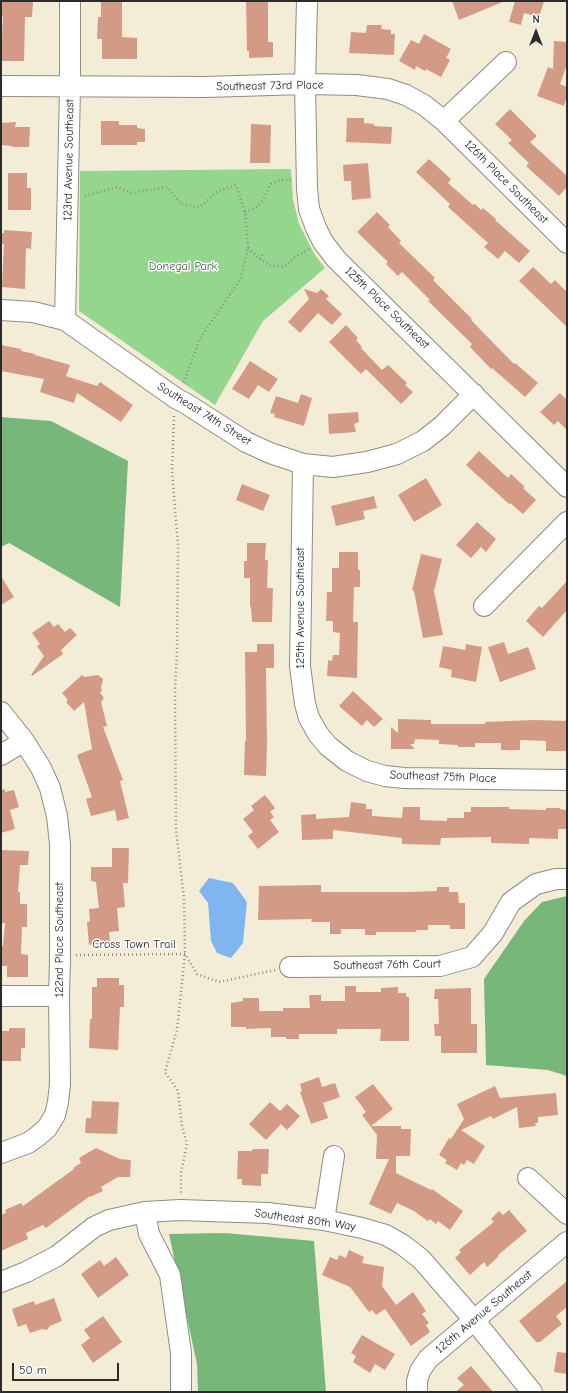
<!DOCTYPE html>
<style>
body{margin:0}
#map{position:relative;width:568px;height:1393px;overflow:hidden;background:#f3edd8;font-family:"Comic Neue",sans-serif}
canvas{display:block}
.frame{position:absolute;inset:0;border:2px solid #2b2b2b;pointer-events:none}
.north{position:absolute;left:516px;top:12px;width:40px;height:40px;-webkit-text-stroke:3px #fff;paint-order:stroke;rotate:0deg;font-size:11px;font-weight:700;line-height:16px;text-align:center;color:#2b2b2b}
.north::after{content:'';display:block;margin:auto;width:14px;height:18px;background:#2b2b2b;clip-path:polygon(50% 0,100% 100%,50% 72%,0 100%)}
.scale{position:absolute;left:12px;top:1363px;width:107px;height:18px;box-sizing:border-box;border:2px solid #2b2b2b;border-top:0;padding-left:5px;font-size:12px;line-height:14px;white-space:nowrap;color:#2b2b2b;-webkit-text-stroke:3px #fff;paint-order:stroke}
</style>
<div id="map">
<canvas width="568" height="1393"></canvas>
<div class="frame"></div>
<div class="north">N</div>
<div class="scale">50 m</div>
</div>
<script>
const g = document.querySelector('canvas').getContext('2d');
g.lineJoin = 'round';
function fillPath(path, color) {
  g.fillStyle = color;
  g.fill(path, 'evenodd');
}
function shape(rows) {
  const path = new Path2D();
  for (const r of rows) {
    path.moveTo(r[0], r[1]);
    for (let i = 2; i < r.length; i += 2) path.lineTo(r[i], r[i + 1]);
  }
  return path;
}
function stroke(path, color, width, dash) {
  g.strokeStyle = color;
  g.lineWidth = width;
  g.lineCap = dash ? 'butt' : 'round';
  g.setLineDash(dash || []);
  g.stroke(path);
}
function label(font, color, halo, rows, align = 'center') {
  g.font = font + ' "Comic Neue",sans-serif';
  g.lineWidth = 3;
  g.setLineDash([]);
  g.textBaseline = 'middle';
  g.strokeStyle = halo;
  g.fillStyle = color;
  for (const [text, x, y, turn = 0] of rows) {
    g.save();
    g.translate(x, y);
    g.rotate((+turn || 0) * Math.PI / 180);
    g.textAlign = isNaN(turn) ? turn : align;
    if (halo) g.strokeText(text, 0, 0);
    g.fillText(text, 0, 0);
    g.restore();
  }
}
const green = shape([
 [291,169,293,199,299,224,315,255,325,268,263,321,215,405,79,311,80,171]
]);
const forest = shape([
 [1,417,51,421,128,461,120,607,9,543,1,547],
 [567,896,567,1076,548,1070,486,1065,484,979,524,921,542,902],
 [225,1233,314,1241,326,1392,198,1392,197,1364,169,1234]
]);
const water = shape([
 [209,878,233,883,247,902,243,943,231,958,217,953,211,941,208,903,199,891]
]);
const building = shape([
 [1,1,33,1,32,17,25,17,24,61,1,61,3,16,1,16],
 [101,1,122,1,122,37,137,38,137,59,102,59,102,39,97,39,98,17,101,17],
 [246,1,268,1,268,42,273,42,273,57,249,58,249,51,247,51],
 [452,1,505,1,459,20],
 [515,1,544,1,539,17,524,13,521,25,509,22],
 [367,25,382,25,381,29,391,30,391,34,395,34,394,55,349,53,351,32,366,33],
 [424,34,451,49,446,58,450,60,441,77,426,69,425,71,416,66,415,70,399,61,411,40,419,44],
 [554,41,567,42,567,64,560,84,567,87,567,96,564,106,537,96,548,67,553,69],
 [510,109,537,136,530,142,567,176,567,187,559,196,526,166,529,163,508,143,512,140,495,124],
 [347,118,364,118,364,123,374,124,374,126,392,127,391,144,346,142],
 [101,121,119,121,119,125,137,125,137,128,145,129,145,142,137,142,137,145,101,145],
 [16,122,15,127,30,127,29,147,12,147,12,146,1,145,1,123],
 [251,124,271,125,270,163,250,163],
 [429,159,451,179,448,183,473,205,475,204,481,210,483,208,496,219,495,220,530,251,519,263,505,251,498,259,484,247,488,243,448,207,450,204,416,172],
 [368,163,371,198,352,200,351,181,344,181,343,165],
 [8,173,27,173,27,188,31,188,31,210,8,210],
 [377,212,390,225,388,227,401,241,399,243,435,278,433,280,472,319,471,320,514,364,515,363,538,383,525,397,492,368,491,369,470,347,472,344,428,301,430,300,402,272,398,276,386,264,388,262,357,232],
 [4,230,32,232,31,249,26,248,25,289,2,287,4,244,1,244,1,233,4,233],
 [533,267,551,284,555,280,567,292,567,327,519,281],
 [304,289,317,293,321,289,329,296,326,299,342,314,332,325,318,313,300,333,288,322,309,299],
 [346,325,358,338,356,340,362,347,361,348,382,370,388,365,407,383,405,385,413,392,401,404,366,369,361,374,329,342],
 [1,345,21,349,21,351,35,354,35,355,70,365,66,376,97,386,100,382,133,405,121,422,77,393,74,403,40,392,44,379,1,371],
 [250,361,278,379,269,392,258,385,249,399,232,389],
 [560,393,567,400,567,430,558,421,554,425,540,412],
 [301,394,312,398,304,426,274,417,275,414,270,413,276,396,298,403],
 [358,412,359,422,354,424,356,432,329,434,328,414],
 [479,451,508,478,511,474,525,487,523,488,536,500,523,514,510,503,509,504,466,465],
 [426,478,442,505,414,522,398,495],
 [242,484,270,495,263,511,236,500],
 [374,496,377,508,363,511,365,519,336,526,331,506],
 [477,522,496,539,486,552,481,547,471,558,456,545],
 [247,543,266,543,265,560,268,560,267,588,273,588,272,622,252,622,251,607,250,607,250,578,244,578,244,561,247,561],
 [339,552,358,552,358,570,360,570,360,587,354,587,353,622,358,622,357,678,327,676,328,660,332,661,333,655,339,655,340,633,333,632,333,621,326,621,327,592,332,592,332,568,339,568],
 [421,554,442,559,434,591,443,635,423,638,414,591,412,590],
 [1,576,14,597,1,605],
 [567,581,567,610,543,637,526,621,539,606,542,608],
 [49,621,54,627,58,624,65,632,70,628,77,635,61,650,63,654,32,676,31,675,44,656,37,646,40,644,32,633],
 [504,642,508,654,528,647,536,669,500,682,488,647],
 [257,644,274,644,274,668,266,668,267,742,266,776,244,775,245,741,246,741,245,652,257,652],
 [466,644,482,647,476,682,451,677,452,670,439,667,443,646,465,650],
 [82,675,84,677,98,675,103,679,101,688,102,690,100,693,104,698,101,702,107,726,103,727,123,780,120,781,129,818,117,821,115,810,91,816,86,799,92,797,77,755,92,749,84,702,74,711,66,702,68,700,62,693],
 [353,691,383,719,374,727,367,720,362,726,339,706],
 [398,719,431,720,431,724,485,724,485,722,534,720,567,721,567,751,546,751,546,741,520,740,520,750,501,750,501,743,475,743,475,747,458,747,458,745,439,744,439,740,415,739,414,744,410,744,415,749,391,749,391,727,398,733],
 [5,789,5,792,14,790,19,807,10,810,15,829,1,833,1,790],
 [265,795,275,808,270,812,274,817,270,820,279,832,258,849,248,836,253,832,243,819,254,810,251,806],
 [351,802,366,804,366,809,372,809,372,816,402,818,403,807,420,807,420,820,447,821,447,818,464,818,464,812,471,812,471,807,509,807,509,809,546,810,546,808,560,808,560,809,567,810,567,829,558,829,558,839,529,838,529,844,491,843,491,837,441,838,440,845,402,844,402,838,333,830,333,839,302,840,301,815,316,814,316,819,349,817],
 [112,848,129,848,128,883,123,883,125,907,117,908,119,931,109,932,110,942,89,945,87,922,90,921,89,909,99,908,96,882,91,881,91,867,112,867],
 [1,850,29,851,28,865,20,865,18,892,20,892,20,904,27,904,27,927,22,927,21,954,28,955,28,977,7,977,7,966,1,966,1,946,3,946,5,923,1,923],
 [321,885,321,892,408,892,437,891,437,887,449,887,449,892,458,892,459,903,465,903,465,929,450,929,450,925,428,925,428,930,416,930,416,932,376,932,376,935,365,935,365,929,341,929,341,934,330,934,330,922,311,922,312,919,258,920,259,886],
 [97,978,119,978,119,985,124,985,124,1007,120,1007,118,1050,89,1048,90,1019,92,1019,92,987,97,987],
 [345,986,356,986,356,992,381,992,381,988,398,987,398,993,406,993,406,997,409,997,409,1041,380,1041,381,1029,337,1029,337,1034,299,1034,299,1039,286,1039,286,1037,271,1037,271,1028,246,1029,246,1027,231,1027,231,1003,243,1001,243,998,259,998,259,1011,283,1011,283,1008,310,1008,309,995,321,995,321,1001,345,1001],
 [471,988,471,1024,477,1024,477,1053,441,1053,441,1036,435,1036,434,1024,439,1024,438,999,434,999,435,989],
 [9,1028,25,1028,25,1048,21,1048,21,1061,1,1061,2,1031,9,1031],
 [319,1077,322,1087,335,1083,340,1097,323,1103,328,1118,311,1124,300,1092,302,1091,300,1084],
 [373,1084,393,1109,371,1126,401,1126,401,1129,411,1129,410,1156,396,1156,396,1173,431,1190,432,1189,463,1211,450,1230,438,1221,436,1224,430,1219,428,1221,414,1211,397,1203,391,1214,369,1204,389,1159,376,1159,377,1135,362,1115,366,1112,355,1097],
 [495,1086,500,1098,556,1093,558,1115,538,1117,538,1123,535,1123,536,1126,519,1128,517,1107,493,1119,491,1116,461,1130,485,1146,474,1164,467,1160,464,1165,461,1163,457,1170,445,1163,447,1160,439,1155,449,1138,451,1139,464,1119,457,1104],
 [92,1101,119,1102,117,1134,85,1133,86,1118,91,1118],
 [270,1102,280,1111,287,1104,300,1116,287,1130,281,1124,266,1140,249,1124],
 [96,1148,120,1159,131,1160,130,1177,118,1177,101,1187,103,1191,90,1197,90,1196,46,1228,43,1225,26,1233,28,1239,1,1251,1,1215,6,1213,5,1210,21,1203,23,1206,74,1169,73,1168,81,1163,79,1158],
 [253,1149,269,1149,268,1174,261,1174,261,1186,242,1185,242,1179,237,1179,238,1151,252,1151],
 [509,1210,527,1231,498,1255,499,1256,487,1267,484,1262,470,1275,455,1258,461,1252,459,1250,494,1222,491,1219,499,1211,503,1215],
 [349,1250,364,1257,362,1263,384,1267,382,1286,396,1305,413,1292,426,1311,422,1314,429,1323,426,1325,430,1332,411,1346,385,1309,376,1315,372,1310,369,1312,350,1287,322,1275,330,1257,337,1260,339,1255,346,1258],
 [116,1257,129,1275,98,1298,81,1274,100,1260,104,1266],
 [567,1281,567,1307,556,1316,562,1324,540,1342,536,1342,519,1321],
 [54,1298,62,1321,50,1326,47,1330,42,1329,30,1333,26,1324,18,1327,12,1309,34,1301,35,1305],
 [103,1316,122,1342,93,1363,81,1345,90,1338,84,1330],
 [362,1335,395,1354,385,1370,375,1364,370,1373,353,1362,356,1356,351,1353],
 [557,1352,567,1353,567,1374,554,1372],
 [471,1366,493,1392,455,1392,464,1385,457,1378]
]);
const path = shape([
 [85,196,118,187,131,193,167,187,181,204,200,207,218,191,236,185,245,212,248,248,241,278,200,339,183,384],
 [245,212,257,207,262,201,271,184,280,180,291,180],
 [248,248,260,259,271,266,284,267,295,257,309,249],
 [260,259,263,254],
 [174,416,172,471,178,545,177,653,175,689,176,829,184,899,185,954,177,1030,165,1072,178,1091,182,1127,187,1144,181,1173,181,1194],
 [76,955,185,954,197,974,219,982,275,970]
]);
const minor = shape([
 [307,1,305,84,307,188,309,209,316,228,323,242,336,259,567,487],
 [1,86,205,87,305,84,357,85,388,89,406,95,424,105,444,121,506,62],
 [444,121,567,243],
 [1,310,33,312,65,320,177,399,185,403,246,442,270,453,303,464,333,467,367,462,397,454,423,441,442,426,474,394],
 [65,320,70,87,70,1],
 [303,464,300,666,305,704,309,718,318,734,328,746,347,761,367,771,385,776,404,778,567,780],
 [484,606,567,522],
 [1,712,24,741,41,768,50,788,57,816,60,844,60,959,59,996,60,1084,58,1102,55,1115,47,1128,38,1136,28,1143,1,1153],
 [1,755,24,741],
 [290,967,440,966,472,957,493,933,511,902,536,884,556,879,567,879],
 [1,996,59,996],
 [528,1178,567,1214],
 [145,1212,149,1234,170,1275,181,1353,181,1392],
 [324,1220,334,1156],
 [1,1282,26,1272,57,1256,94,1227,109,1220,145,1212,180,1210,268,1213,324,1220,362,1228,386,1235,403,1245,421,1259,474,1320,532,1392],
 [417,1392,417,1381,420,1371,428,1359,567,1242]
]);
const streetNames = [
 ["Southeast 73rd Place",270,86,-1],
 ["123rd Avenue Southeast",69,160,-89],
 ["126th Place Southeast",506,182,45],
 ["125th Place Southeast",387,308,44],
 ["Southeast 74th Street",204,414,32],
 ["125th Avenue Southeast",301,608,-90],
 ["Southeast 75th Place",443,777,2],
 ["122nd Place Southeast",60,940,-90],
 ["Cross Town Trail",134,945],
 ["Southeast 76th Court",387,965,-1],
 ["Southeast 80th Way",305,1220,8],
 ["126th Avenue Southeast",484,1312,-40]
];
const parkNames = [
 ["Donegal Park",183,267]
];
fillPath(green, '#94d68e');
fillPath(forest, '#77b779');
fillPath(water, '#7fb6ef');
fillPath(building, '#d39b86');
stroke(minor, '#8f8c82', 22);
stroke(path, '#8f8c82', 2.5, [1, 3]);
stroke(minor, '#fff', 20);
label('12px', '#2b2b2b', '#fff', streetNames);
label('12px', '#4a5e49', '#fff', parkNames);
</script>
